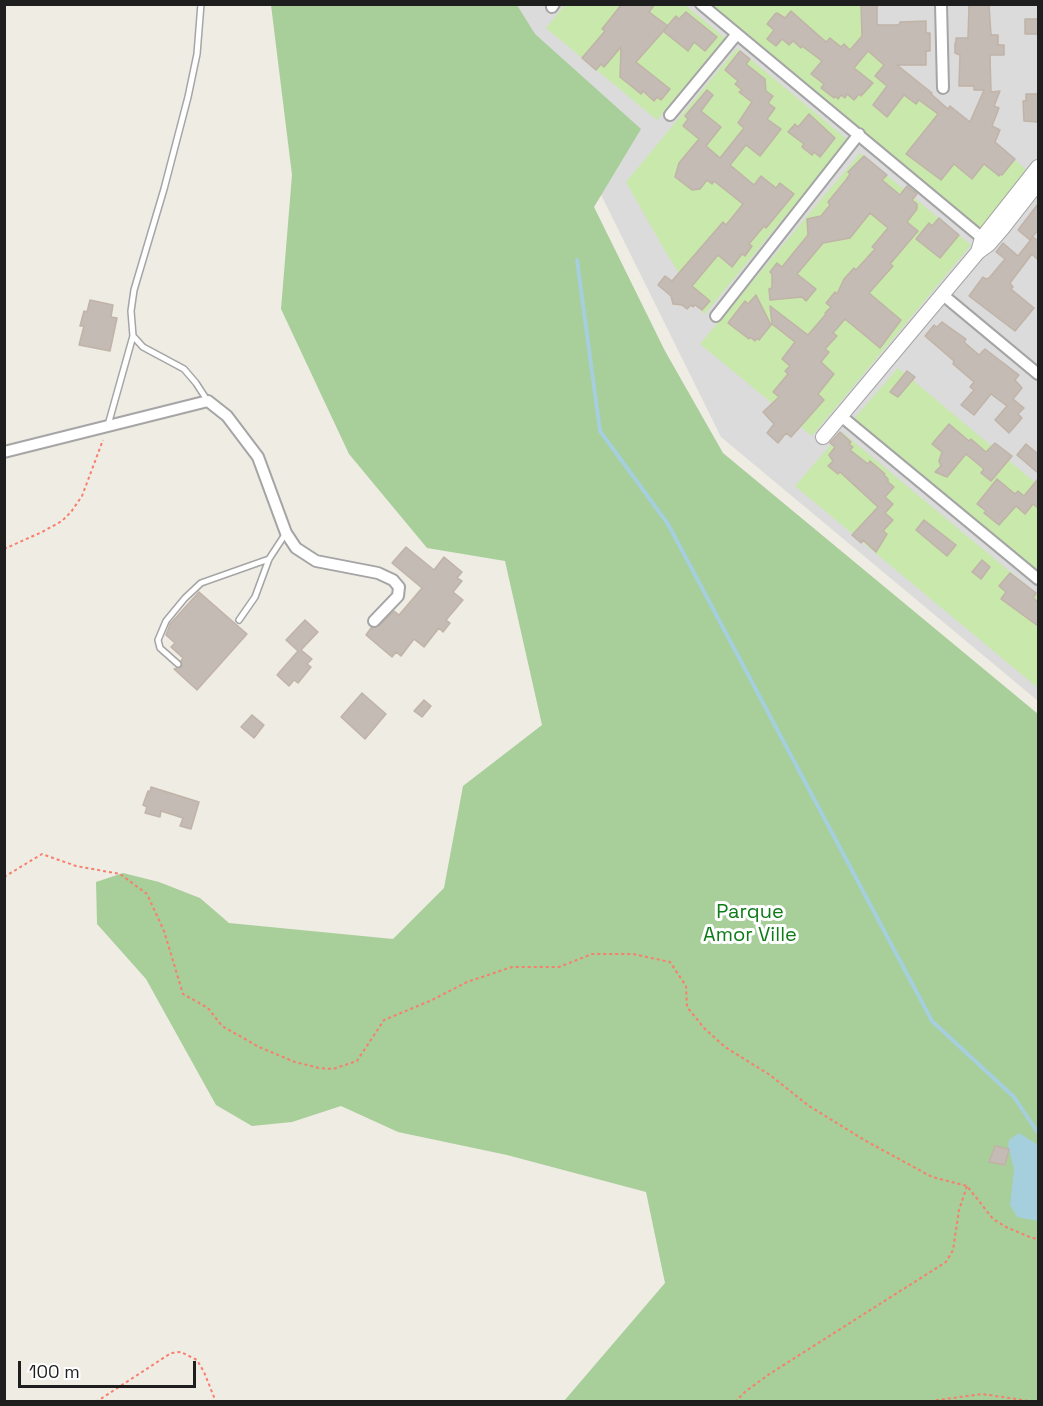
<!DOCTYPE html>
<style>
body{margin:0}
#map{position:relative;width:1043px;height:1406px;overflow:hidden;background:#efece4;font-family:"Space Grotesk",sans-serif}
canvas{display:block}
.frame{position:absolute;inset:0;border:6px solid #1e1e1e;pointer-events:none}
.scale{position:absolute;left:18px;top:1361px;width:178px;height:27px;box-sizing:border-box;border:3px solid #1e1e1e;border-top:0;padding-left:8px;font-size:18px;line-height:21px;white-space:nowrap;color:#1e1e1e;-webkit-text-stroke:4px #fff;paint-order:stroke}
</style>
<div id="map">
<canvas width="1043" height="1406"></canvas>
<div class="frame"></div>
<div class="scale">100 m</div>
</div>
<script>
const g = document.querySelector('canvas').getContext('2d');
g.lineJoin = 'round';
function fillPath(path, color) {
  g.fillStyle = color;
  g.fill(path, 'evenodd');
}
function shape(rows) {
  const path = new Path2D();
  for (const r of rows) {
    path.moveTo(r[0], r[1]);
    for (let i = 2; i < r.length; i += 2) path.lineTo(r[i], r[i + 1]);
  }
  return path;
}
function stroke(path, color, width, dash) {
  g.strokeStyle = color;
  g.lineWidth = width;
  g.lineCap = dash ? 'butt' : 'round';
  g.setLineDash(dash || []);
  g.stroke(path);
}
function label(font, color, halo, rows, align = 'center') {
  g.font = font + ' "Space Grotesk",sans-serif';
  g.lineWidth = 6;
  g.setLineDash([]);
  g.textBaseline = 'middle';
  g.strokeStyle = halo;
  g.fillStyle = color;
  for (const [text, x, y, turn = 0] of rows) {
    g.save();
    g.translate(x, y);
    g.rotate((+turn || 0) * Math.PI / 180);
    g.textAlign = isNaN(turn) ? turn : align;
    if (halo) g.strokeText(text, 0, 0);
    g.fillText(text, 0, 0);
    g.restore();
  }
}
const residential = shape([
 [507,5,1038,5,1038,701,721,437]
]);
const grass = shape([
 [565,5,685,5,725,38,657,120,546,28],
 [712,5,862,5,862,38,944,107,1002,149,1029,172,979,231],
 [737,48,848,140,704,315,664,249,626,182],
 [860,153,971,245,812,436,700,344],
 [898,368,1038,485,1038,576,852,421],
 [842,432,1038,595,1038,688,795,486]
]);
const forest = shape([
 [271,5,517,5,535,34,641,129,594,207,665,351,723,453,1038,714,1038,1401,564,1401,665,1283,646,1192,507,1155,398,1132,341,1106,292,1122,252,1126,216,1105,146,979,97,924,96,882,123,873,159,882,200,898,229,923,393,939,444,888,463,786,542,725,505,561,427,548,349,454,281,309,292,175]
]);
const water = shape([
 [1019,1133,1038,1145,1038,1221,1017,1217,1010,1205,1014,1169,1008,1145,1009,1140]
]);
const stream = shape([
 [577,260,600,431,668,524,932,1021,1014,1097,1038,1133]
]);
const building = shape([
 [622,4,655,4,649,12,668,26,636,62,670,89,661,100,657,97,654,101,643,91,641,94,620,77,621,47,604,67,601,64,596,70,582,58,605,31,602,29,622,4],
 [861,4,877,4,877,25,899,25,900,22,926,21,926,33,930,33,930,51,926,51,926,65,897,65,932,93,931,94,948,109,950,106,970,122,984,90,974,90,974,86,959,86,960,55,955,53,955,43,956,43,956,38,968,38,969,4,989,4,991,35,998,35,998,45,1004,45,1004,55,990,55,991,92,1000,91,994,106,999,108,992,126,1000,130,995,142,1015,159,1002,175,1000,174,999,176,984,164,972,179,954,164,941,180,906,154,938,114,919,100,916,104,904,95,887,117,873,105,887,86,875,76,884,65,868,51,854,68,873,83,861,96,859,94,854,100,847,94,845,98,841,95,838,99,835,96,834,98,821,88,824,84,811,74,822,61,802,46,801,48,793,41,789,45,782,39,776,46,767,39,774,30,767,24,775,14,777,13,785,18,791,11,826,42,830,38,841,47,844,44,850,50,862,36,861,4],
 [686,12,717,37,705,51,694,42,688,51,663,31,676,16,679,19,686,12],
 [1025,19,1038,19,1038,34,1025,34,1025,19],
 [740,51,750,59,746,64,765,79,766,91,773,96,768,103,775,108,767,119,781,129,760,156,746,145,730,165,754,185,761,176,776,188,780,183,794,194,766,228,764,226,749,244,752,246,745,256,742,254,732,267,718,255,692,286,710,301,702,310,695,305,693,307,691,305,687,309,682,305,673,304,671,296,658,285,665,276,672,281,723,222,726,225,743,204,714,181,712,184,707,180,700,189,692,190,675,177,679,163,699,139,683,126,688,119,685,116,707,90,713,95,701,111,721,127,706,146,720,158,744,128,738,123,752,102,739,92,742,90,735,84,738,81,725,70,740,51],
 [1026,94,1038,94,1038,122,1024,121,1023,101,1026,101,1026,94],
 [809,114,835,138,820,157,814,152,812,155,802,147,804,144,788,132,795,124,798,127,809,114],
 [864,156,887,175,882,180,900,195,907,186,917,194,912,200,917,204,917,209,907,222,918,231,890,264,893,266,869,293,901,320,880,348,845,319,833,333,837,336,825,349,829,352,821,362,834,374,818,394,824,400,791,437,786,433,778,443,767,433,774,424,763,412,779,397,773,392,788,374,785,371,790,366,782,359,795,342,772,324,770,306,808,335,826,314,825,313,831,307,826,303,835,292,837,294,844,279,854,268,856,270,875,249,872,247,888,228,870,213,850,238,823,243,797,274,816,289,806,301,802,297,770,300,769,289,772,288,772,274,770,272,777,263,782,267,808,235,807,219,821,216,830,205,828,202,846,180,850,174,848,172,864,156],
 [1038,204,1038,230,1030,240,1018,230,1038,204],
 [939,218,959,235,940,258,916,239,929,223,932,226,939,218],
 [1033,237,1038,241,1038,260,1032,254,1010,283,1013,287,1011,289,1034,308,1015,331,969,296,983,277,986,279,989,278,1005,259,996,252,1003,243,1018,256,1033,237],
 [756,295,771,325,759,340,757,338,755,341,750,337,749,339,728,323,745,301,748,304,756,295],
 [90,300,113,305,111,317,117,318,110,351,79,345,84,326,80,326,84,311,87,312,90,300],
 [942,322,966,339,964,342,979,355,985,349,1019,375,1015,380,1022,388,1013,399,1024,408,1018,414,1022,418,1009,433,995,420,1007,406,991,394,974,415,961,405,974,390,970,387,974,382,953,364,954,361,925,336,934,325,937,327,942,322],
 [907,371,915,377,898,397,890,392,907,371],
 [949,424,969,441,971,439,986,452,995,443,1012,456,991,481,981,473,984,469,966,454,947,477,935,472,941,466,939,461,942,452,932,444,949,424],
 [840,432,851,442,849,444,853,447,850,450,868,464,870,461,885,474,884,475,888,479,888,482,894,487,885,497,893,504,885,513,893,520,883,531,887,534,876,552,863,540,861,543,852,535,878,507,840,472,838,474,828,466,833,461,829,455,835,447,830,443,840,432],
 [1026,444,1038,454,1038,473,1017,455,1026,444],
 [997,479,1015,494,1018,491,1024,496,1038,479,1038,508,1033,504,1025,514,1016,506,999,525,984,513,986,511,977,504,997,479],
 [924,520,956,545,947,556,916,530,924,520],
 [406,547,434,570,444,557,462,572,457,578,462,581,453,592,463,600,446,620,450,623,443,632,439,628,424,647,414,639,401,656,396,652,392,657,366,635,371,628,379,626,394,611,399,615,422,588,392,563,406,547],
 [982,560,990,567,981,579,972,572,982,560],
 [1010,573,1036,593,1033,598,1038,602,1038,626,1001,599,1006,592,999,586,1010,573],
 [199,592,247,634,197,690,174,669,182,667,181,661,183,658,171,647,175,643,166,635,170,624,199,592],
 [305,620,318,632,301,650,312,659,307,664,311,667,298,683,294,680,289,686,277,675,298,651,286,640,305,620],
 [362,693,386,714,365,739,341,717,362,693],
 [424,700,431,706,422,717,414,711,424,700],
 [252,715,264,725,254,738,241,727,252,715],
 [151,787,199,802,191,829,180,826,183,818,161,811,160,817,145,813,147,807,143,805,148,791,150,792,151,787],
 [995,1146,1009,1149,1005,1165,989,1162,995,1146]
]);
const path = shape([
 [4,549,42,532,62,521,71,512,82,496,103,440],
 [4,877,42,854,76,866,120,874,147,894,164,931,183,994,208,1008,222,1026,259,1047,295,1062,319,1068,333,1069,357,1061,384,1020,432,1000,467,982,512,967,559,967,592,954,633,954,670,962,686,986,687,1007,704,1028,725,1047,770,1075,809,1106,866,1141,932,1177,967,1186,993,1219,1006,1227,1032,1238,1038,1239],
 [96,1402,171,1353,181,1352,197,1360,204,1372,216,1402],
 [735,1402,746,1391,771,1373,946,1262,953,1250,959,1210,967,1186],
 [924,1402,982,1394,1036,1402]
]);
const service = shape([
 [133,336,143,347,184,369,196,383,207,400],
 [108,425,133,336,131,311,134,290,164,189,188,97,197,54,201,4],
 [239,620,255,597,269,559,286,533],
 [178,664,160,648,158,640,166,621,185,598,201,583,269,559]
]);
const minor = shape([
 [701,4,987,242],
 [941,4,943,88],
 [552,7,554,4],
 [670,115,737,34],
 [943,295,1038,374],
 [716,316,859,134],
 [841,416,1038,579],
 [4,452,208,401,227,416,258,457,286,533,296,548,316,561,378,573,393,580,399,587,398,596,374,621]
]);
const tertiary = shape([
 [978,252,982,238,1038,167],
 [823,437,978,252,989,244,1002,229,1038,183]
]);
const parkNames = [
 ["Parque",750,913],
 ["Amor Ville",750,936]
];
fillPath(residential, '#dcdbdb');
fillPath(grass, '#c8e9ab');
fillPath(forest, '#a8ce9a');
fillPath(water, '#a5cfdc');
stroke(stream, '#a5cfdc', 4);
fillPath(building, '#c4bbb4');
stroke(building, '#c0b3a7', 1.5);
stroke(service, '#a5a5a5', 8);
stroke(minor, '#a5a5a5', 14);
stroke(tertiary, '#a5a5a5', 16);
stroke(path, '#f87e6d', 2, [3, 3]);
stroke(service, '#fff', 5);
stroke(minor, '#fff', 10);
stroke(tertiary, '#fff', 14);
label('20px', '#0d7b18', '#fff', parkNames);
</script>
